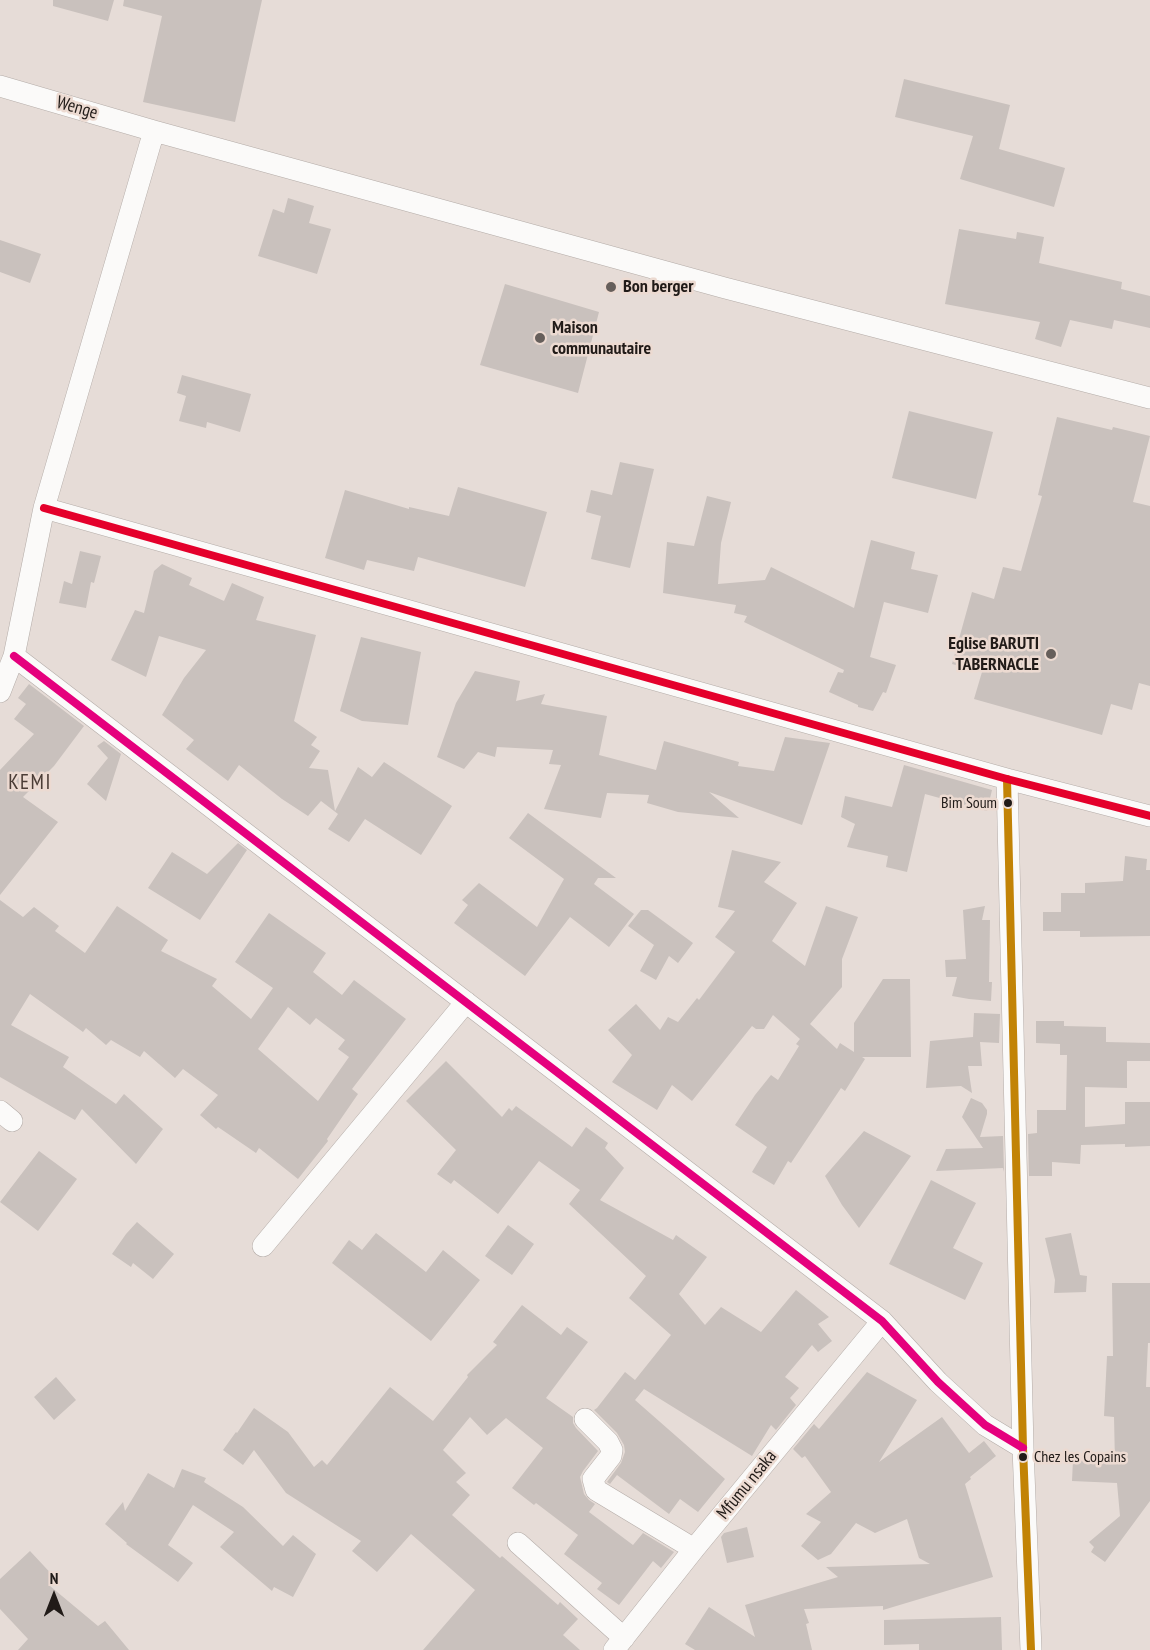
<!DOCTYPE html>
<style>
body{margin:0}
#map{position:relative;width:1150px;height:1650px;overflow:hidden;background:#e6dcd7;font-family:"PT Sans Narrow",sans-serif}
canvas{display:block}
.north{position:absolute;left:24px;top:1566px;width:60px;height:60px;-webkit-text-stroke:4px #ecdad1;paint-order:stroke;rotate:0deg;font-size:16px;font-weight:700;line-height:24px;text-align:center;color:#211b18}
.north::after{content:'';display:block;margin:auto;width:21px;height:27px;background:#211b18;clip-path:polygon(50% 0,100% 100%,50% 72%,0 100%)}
</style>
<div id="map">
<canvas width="1150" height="1650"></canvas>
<div class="north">N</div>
</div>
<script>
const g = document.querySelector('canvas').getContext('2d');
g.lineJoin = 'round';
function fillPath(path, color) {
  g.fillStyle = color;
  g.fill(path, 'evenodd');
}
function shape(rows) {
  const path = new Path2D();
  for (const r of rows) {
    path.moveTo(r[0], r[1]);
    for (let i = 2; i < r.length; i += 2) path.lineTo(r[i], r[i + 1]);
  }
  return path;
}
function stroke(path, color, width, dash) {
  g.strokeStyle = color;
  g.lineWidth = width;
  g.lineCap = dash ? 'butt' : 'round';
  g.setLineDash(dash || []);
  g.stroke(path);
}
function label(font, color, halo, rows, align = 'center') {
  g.font = font + ' "PT Sans Narrow",sans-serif';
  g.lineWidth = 5;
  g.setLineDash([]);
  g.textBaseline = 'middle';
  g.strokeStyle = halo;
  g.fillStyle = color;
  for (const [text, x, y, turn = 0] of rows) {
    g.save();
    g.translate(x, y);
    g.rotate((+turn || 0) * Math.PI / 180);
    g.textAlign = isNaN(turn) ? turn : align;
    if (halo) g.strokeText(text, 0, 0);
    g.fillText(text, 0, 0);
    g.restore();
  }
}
const building = shape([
 [53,0,114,0,108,21,53,6],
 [124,0,262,0,235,122,143,102,162,16,123,6],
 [904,79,1010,105,999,149,1065,168,1054,207,960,179,973,136,895,117],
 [288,198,314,206,309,223,331,229,317,274,258,256,273,209,284,213],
 [959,229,1016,239,1017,232,1044,237,1039,263,1122,282,1121,289,1150,296,1150,328,1114,320,1112,329,1070,320,1061,347,1035,339,1040,322,945,304],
 [0,240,41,254,30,283,0,272],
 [505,284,599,312,578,393,480,365],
 [182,375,251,394,240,432,207,422,206,428,179,421,186,396,177,393],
 [909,411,993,432,976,499,892,478],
 [1057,417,1112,430,1113,427,1150,436,1133,502,1150,506,1150,686,1139,683,1132,710,1111,704,1102,735,974,699,982,672,952,664,972,592,994,599,1003,567,1021,571,1042,496,1038,495],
 [620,462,654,469,630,568,591,559,601,516,586,512,591,490,612,495],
 [458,487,547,512,525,587,418,557,414,571,367,560,364,570,325,558,345,490,409,509,409,507,449,516],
 [707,496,731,502,721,543,718,584,765,580,771,567,854,608,871,540,915,552,911,569,938,575,928,613,884,602,870,657,896,665,886,693,883,692,873,711,858,707,858,705,829,692,838,672,843,673,844,670,744,622,747,616,734,613,736,605,663,593,667,542,694,546],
 [80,551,101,556,94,583,91,582,86,608,59,603,64,581,72,584],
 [162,564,192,578,189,585,224,601,232,583,264,597,256,620,316,635,294,721,317,737,311,745,320,751,309,768,328,770,335,811,358,767,372,777,384,762,452,806,421,855,365,819,349,842,328,829,338,814,321,801,308,816,282,799,239,765,228,781,186,749,194,740,162,715,184,678,206,650,159,636,146,677,111,660,135,610,144,613,154,571],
 [361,637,421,652,408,725,362,721,340,711],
 [475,671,520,681,516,701,545,694,541,704,607,716,599,755,656,770,664,741,739,762,738,766,774,771,785,737,830,743,802,825,709,792,739,818,678,812,647,803,649,795,607,793,601,818,544,809,561,765,549,764,553,750,497,747,495,757,478,752,464,769,437,757,456,703],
 [29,684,84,726,54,766,23,797,58,822,0,895,0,770,34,734,14,719,26,704,18,698],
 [104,741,121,754,106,801,87,784,108,758,97,746],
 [904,765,992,790,987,811,925,794,907,872,886,867,888,856,847,847,855,824,841,817,845,796,892,807],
 [528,813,616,878,598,878,594,884,634,914,609,947,570,917,525,976,454,923,468,905,462,900,479,883,537,927,564,879,509,838],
 [238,843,247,850,200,920,148,888,172,852,207,874],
 [732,850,781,862,764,882,797,903,772,941,805,966,826,906,858,917,842,959,842,987,810,1024,837,1049,840,1043,854,1052,854,1023,883,979,910,979,911,1057,862,1057,865,1059,845,1091,841,1088,791,1163,788,1161,774,1185,752,1172,767,1147,735,1125,755,1095,771,1075,778,1080,799,1046,796,1044,800,1039,773,1015,764,1029,756,1029,752,1026,692,1101,672,1085,657,1110,612,1082,632,1055,608,1030,636,1004,660,1030,668,1017,678,1022,697,998,699,1000,735,952,715,937,735,911,718,907],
 [1125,856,1147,859,1146,870,1150,870,1150,936,1080,937,1080,931,1043,931,1043,912,1061,912,1061,893,1085,893,1085,883,1123,881],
 [0,900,23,917,34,907,59,926,55,931,85,953,117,906,168,940,161,951,217,979,212,986,251,1019,273,988,235,962,269,913,326,953,313,972,342,995,354,980,406,1019,352,1089,358,1094,327,1139,328,1141,298,1179,259,1148,256,1153,218,1127,216,1129,200,1115,218,1095,183,1069,175,1078,144,1051,140,1057,111,1040,106,1045,86,1028,83,1032,30,994,11,1025,69,1057,63,1067,116,1104,124,1094,163,1129,136,1164,82,1109,75,1120,0,1077],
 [288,1007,310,1025,316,1018,345,1040,338,1049,349,1057,318,1101,258,1049],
 [985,906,982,920,990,920,989,982,992,982,991,1001,969,999,952,996,957,977,946,977,945,960,966,959,963,910],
 [641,910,648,910,693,943,678,963,669,956,656,980,640,971,654,945,628,926],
 [974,1013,1000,1014,999,1043,980,1042,982,1066,968,1066,972,1093,961,1086,926,1088,930,1041,973,1037],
 [1036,1021,1064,1021,1064,1026,1106,1027,1106,1042,1150,1043,1150,1061,1127,1061,1127,1088,1085,1087,1085,1127,1125,1124,1125,1102,1150,1102,1150,1146,1125,1147,1125,1144,1081,1145,1080,1164,1052,1162,1052,1176,1029,1176,1028,1134,1037,1133,1037,1110,1066,1110,1067,1055,1060,1055,1060,1044,1036,1043],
 [446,1061,502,1117,509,1108,512,1111,516,1106,572,1147,586,1127,608,1143,605,1148,624,1168,600,1200,673,1240,676,1235,707,1257,679,1294,705,1325,721,1307,761,1332,796,1290,829,1317,818,1324,832,1341,818,1352,812,1345,785,1377,799,1388,790,1398,796,1405,776,1430,771,1425,752,1456,644,1389,635,1400,725,1479,698,1512,680,1499,669,1514,617,1475,610,1484,607,1482,621,1463,625,1452,624,1445,617,1433,594,1410,597,1408,625,1372,635,1380,671,1335,629,1298,646,1276,569,1204,580,1190,539,1161,498,1214,454,1180,451,1184,437,1174,456,1150,406,1101],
 [971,1098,982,1103,987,1110,987,1114,980,1137,1003,1136,1004,1172,1003,1168,936,1171,946,1149,983,1148,962,1117],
 [864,1131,911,1156,859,1228,842,1205,825,1176],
 [39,1151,77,1179,38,1231,0,1202],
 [931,1180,976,1203,953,1248,983,1263,965,1300,889,1264],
 [137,1222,174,1254,153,1279,133,1263,131,1267,112,1254,126,1234],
 [508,1225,534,1244,512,1275,485,1256],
 [376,1233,426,1272,443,1250,480,1280,431,1341,332,1263,349,1240,362,1250],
 [1071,1233,1080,1275,1087,1276,1086,1292,1054,1293,1055,1280,1045,1238],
 [1112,1283,1150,1283,1150,1343,1148,1343,1146,1387,1150,1387,1150,1501,1105,1562,1091,1552,1094,1547,1089,1542,1120,1516,1117,1483,1072,1481,1073,1460,1115,1463,1114,1417,1104,1416,1107,1356,1113,1356],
 [522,1305,561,1335,567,1327,588,1342,546,1398,573,1417,573,1423,576,1428,598,1451,583,1471,580,1477,584,1494,589,1500,595,1504,589,1512,633,1545,643,1533,674,1552,661,1568,653,1561,619,1605,597,1589,602,1583,564,1554,578,1535,536,1503,534,1505,512,1488,543,1448,506,1418,487,1435,470,1417,443,1450,466,1473,456,1482,470,1495,452,1515,500,1558,502,1556,558,1605,560,1602,578,1619,563,1635,580,1650,423,1650,475,1590,411,1534,377,1572,352,1551,361,1541,286,1493,254,1450,243,1465,223,1450,236,1432,237,1433,254,1408,288,1432,314,1467,322,1460,327,1465,390,1387,433,1421,468,1377,467,1375,497,1345,493,1342],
 [867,1372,917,1400,879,1462,942,1417,969,1453,984,1441,996,1456,970,1477,971,1479,965,1484,993,1577,883,1610,883,1606,804,1609,809,1623,806,1624,812,1650,695,1650,685,1644,709,1607,755,1637,745,1605,838,1577,826,1567,930,1564,919,1558,907,1519,875,1533,856,1523,831,1554,818,1560,801,1546,821,1522,806,1514,831,1492,805,1456,802,1458,793,1449,814,1424,819,1429],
 [56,1377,76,1400,54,1420,34,1397],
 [182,1469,206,1478,204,1482,243,1507,283,1546,293,1535,316,1554,293,1597,274,1587,272,1591,220,1547,234,1532,193,1505,168,1545,193,1563,178,1582,126,1544,127,1543,105,1524,123,1502,125,1511,148,1473,174,1488],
 [747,1527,754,1557,727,1563,721,1537,724,1533],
 [30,1551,57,1580,50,1586,98,1626,105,1621,129,1650,18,1650,28,1639,0,1609,0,1579],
 [1001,1617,1002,1650,919,1650,919,1644,884,1645,884,1620]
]);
const minor = shape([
 [0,86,154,131,725,288,1150,398],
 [44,508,1007,779,1150,816],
 [14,656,882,1321,938,1382,985,1425,1023,1448],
 [0,692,14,656,44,508,154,131],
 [1007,779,1023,1448,1031,1650],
 [0,1111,12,1121],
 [263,1246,466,1002],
 [585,1419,608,1442,612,1450,611,1456,593,1479,596,1490,694,1549],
 [518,1543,624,1638],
 [614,1650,694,1549,882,1321]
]);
const bus1 = shape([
 [1007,779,1023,1448,1031,1650]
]);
const bus2 = shape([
 [44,508,1007,779,1150,816]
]);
const bus3 = shape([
 [14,656,882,1321,938,1382,985,1425,1023,1448]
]);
const markers = [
 [611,287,6,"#665f5b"],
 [540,338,6,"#665f5b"],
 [1051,654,6,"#665f5b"],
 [1008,803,5,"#211b18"],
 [1023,1457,5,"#211b18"]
];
const busNames = [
 ["Bim Soum",997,803],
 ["Chez les Copains",1034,1457,"left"]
];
const streetNames = [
 ["Wenge",77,108,16],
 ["Mfumu nsaka",747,1485,-51]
];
const poiNames = [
 ["Bon berger",623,287],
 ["Maison",552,328],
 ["communautaire",552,349],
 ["Eglise BARUTI",1039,644,"right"],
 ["TABERNACLE",1039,665,"right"]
];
const quarterNames = [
 ["KEMI",30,783]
];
fillPath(building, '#c9c1bd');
stroke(minor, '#b4aca8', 22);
stroke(minor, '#fbfaf9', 21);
stroke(bus1, '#c28306', 8);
stroke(bus2, '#e4002b', 8);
stroke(bus3, '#e5007d', 8);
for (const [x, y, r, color] of markers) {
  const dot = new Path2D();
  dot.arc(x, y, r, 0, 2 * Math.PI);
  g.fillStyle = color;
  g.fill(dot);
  stroke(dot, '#ecdad1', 2);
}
label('16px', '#211b18', '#ecdad1', busNames, 'right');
label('18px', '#211b18', '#ecdad1', streetNames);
label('bold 18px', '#211b18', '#ecdad1', poiNames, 'left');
g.letterSpacing = '1.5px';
label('21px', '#4b3d36', '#ecdad1', quarterNames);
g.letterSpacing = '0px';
</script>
